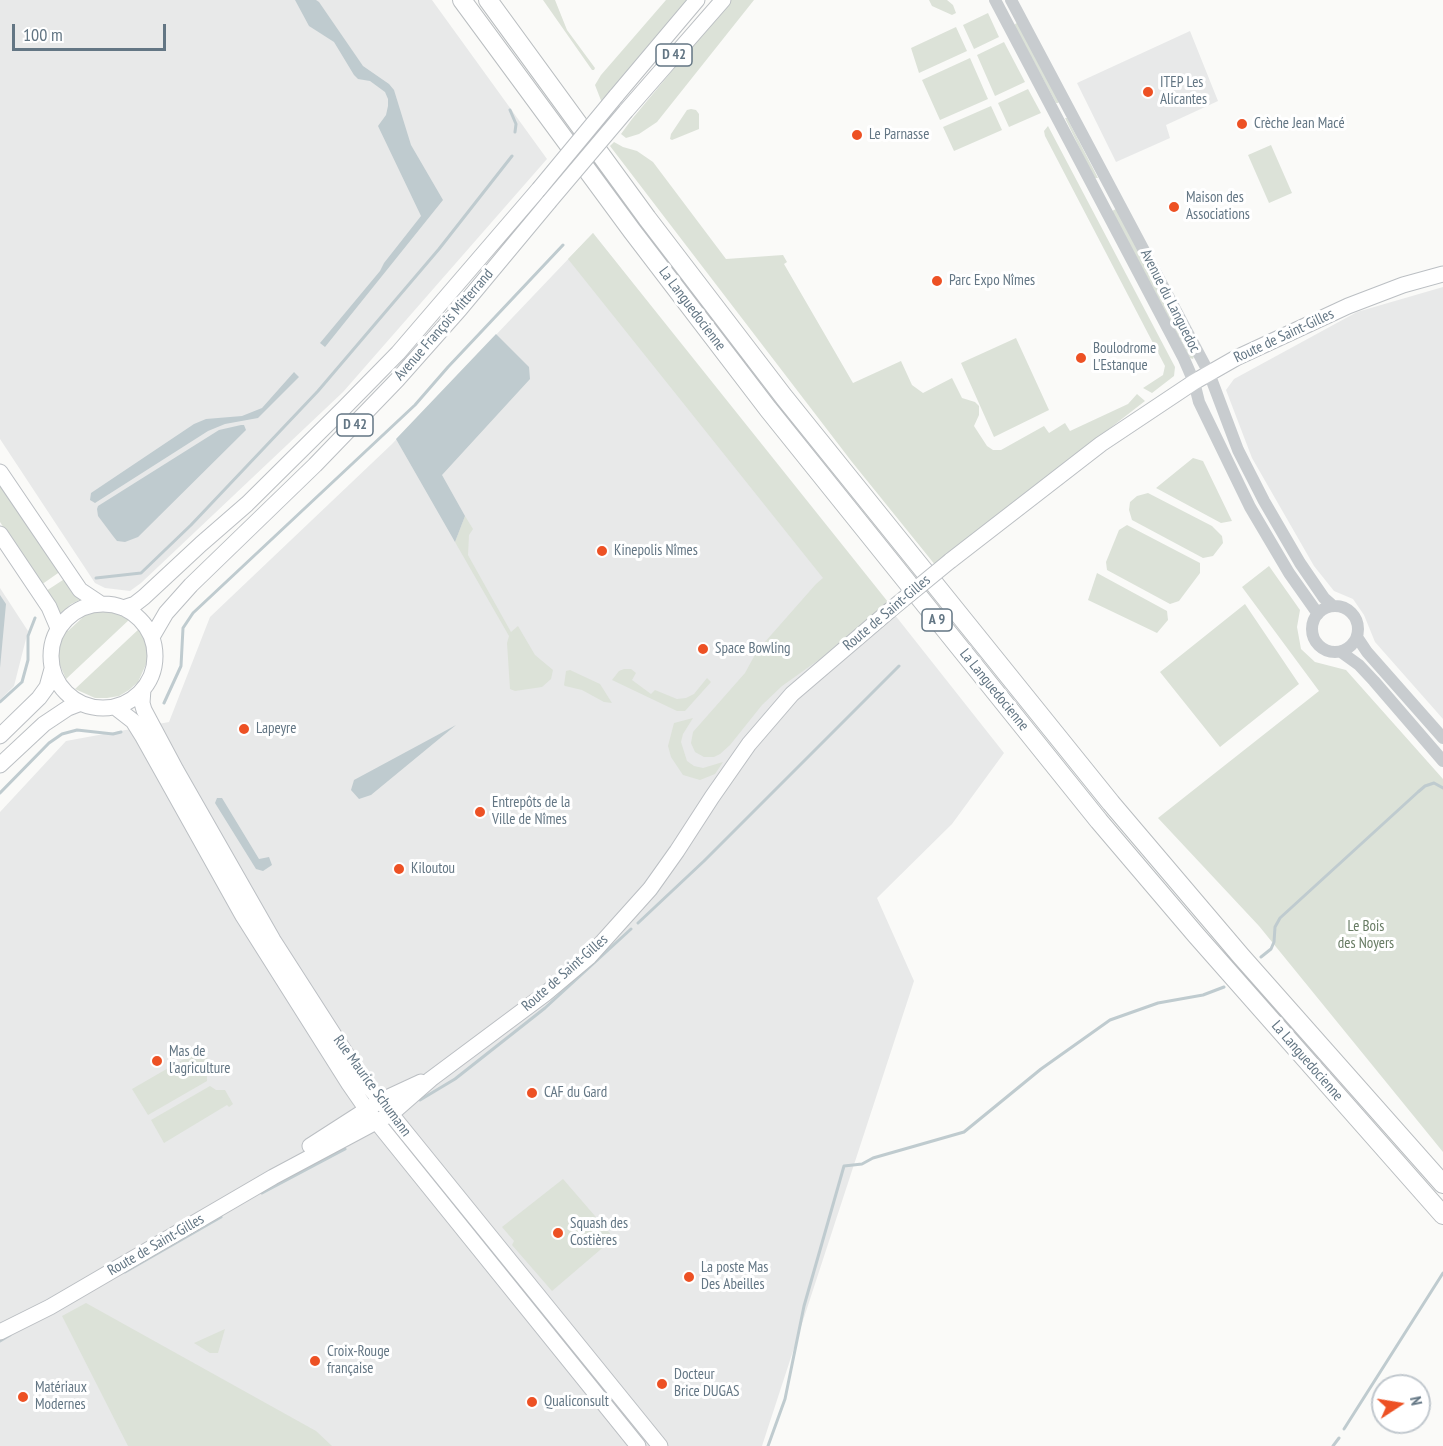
<!DOCTYPE html>
<meta charset="utf-8">
<style>
body{margin:0}
#map{position:relative;width:1443px;height:1446px;overflow:hidden;background:#fafaf8;font-family:"PT Sans Narrow",sans-serif}
canvas{display:block}
.north{position:absolute;left:1371px;top:1374px;width:60px;height:60px;box-sizing:border-box;background:#fff;border:2px solid #c1c8ce;border-radius:50%;rotate:78deg;font-size:16px;font-weight:700;line-height:24px;text-align:center;color:#637684}
.north::after{content:'';display:block;margin:auto;width:21px;height:27px;background:#ed5124;clip-path:polygon(50% 0,100% 100%,50% 72%,0 100%)}
.scale{position:absolute;left:12px;top:24px;width:154px;height:27px;box-sizing:border-box;border:3px solid #637684;border-top:0;padding-left:8px;font-size:18px;line-height:21px;white-space:nowrap;color:#637684;-webkit-text-stroke:4px #fff;paint-order:stroke}
</style>
<div id="map">
<canvas width="1443" height="1446"></canvas>
<div class="north">N</div>
<div class="scale">100 m</div>
</div>
<script>
const g = document.querySelector('canvas').getContext('2d');
g.lineJoin = 'round';
function fillPath(path, color) {
  g.fillStyle = color;
  g.fill(path, 'evenodd');
}
function shape(rows) {
  const path = new Path2D();
  for (const r of rows) {
    if (r.length === 3) {
      path.moveTo(r[0] + r[2], r[1]);
      path.arc(r[0], r[1], r[2], 0, 2 * Math.PI);
      continue;
    }
    path.moveTo(r[0], r[1]);
    for (let i = 2; i < r.length; i += 2) path.lineTo(r[i], r[i + 1]);
  }
  return path;
}
function stroke(path, color, width, dash) {
  g.strokeStyle = color;
  g.lineWidth = width;
  g.lineCap = dash ? 'butt' : 'round';
  g.setLineDash(dash || []);
  g.stroke(path);
}
function label(font, color, halo, rows, align = 'center') {
  g.font = font + ' "PT Sans Narrow",sans-serif';
  g.lineWidth = 6;
  g.setLineDash([]);
  g.textBaseline = 'middle';
  g.strokeStyle = halo;
  g.fillStyle = color;
  for (const [text, x, y, turn = 0] of rows) {
    g.save();
    g.translate(x, y);
    g.rotate((+turn || 0) * Math.PI / 180);
    g.textAlign = isNaN(turn) ? turn : align;
    if (halo) g.strokeText(text, 0, 0);
    g.fillText(text, 0, 0);
    g.restore();
  }
}
const built = shape([
 [0,0,432,0,547,159,343,392,141,583,130,591,105,588,95,583,0,439],
 [1190,31,1218,101,1166,125,1170,138,1116,162,1077,83],
 [593,233,1004,753,952,824,877,898,914,981,762,1446,0,1446,0,812,66,741,169,722,210,617,392,444],
 [1443,287,1443,719,1375,642,1364,615,1353,599,1334,591,1314,566,1252,458,1226,390,1234,379,1357,312],
 [0,588,28,631,14,686,0,700]
]);
const green = shape([
 [543,0,555,0,567,30,595,68,594,70,592,70],
 [666,0,691,0,602,103,595,85,601,75],
 [731,0,754,0,657,122,639,134,626,138,621,134,632,119],
 [929,0,947,0,953,5,956,13,952,15,932,6],
 [988,13,999,37,974,49,963,25],
 [1018,22,1059,102,1058,103,1056,103,1014,25],
 [956,27,967,51,919,73,911,48],
 [1004,42,1025,82,995,96,977,55],
 [970,58,988,99,940,120,922,80],
 [1028,89,1041,113,1009,127,998,103],
 [991,106,1002,130,954,151,943,127],
 [691,109,696,110,699,114,699,129,672,140,670,139,671,134,687,110],
 [1065,118,1067,118,1098,178,1094,178],
 [1048,126,1175,367,1174,376,1152,393,1143,388,1163,375,1165,366,1045,136,1044,131],
 [614,142,623,147,637,151,653,162,726,259,783,255,787,262,784,264,853,383,901,361,912,385,923,393,952,378,962,398,975,402,979,406,979,415,974,426,987,446,993,450,1001,450,1044,426,1049,433,1065,423,1070,431,1128,404,1137,394,1145,401,948,554,936,566,852,462,610,146],
 [1271,145,1292,193,1269,203,1248,155],
 [1116,209,1194,356,1193,359,1190,358,1112,211],
 [593,233,888,602,820,659,782,686,762,705,730,745,720,754,714,757,704,757,695,752,691,743,693,732,745,673,757,651,816,584,823,578,568,259],
 [1016,338,1049,410,994,437,961,363],
 [1193,458,1203,461,1232,521,1221,523,1156,488],
 [0,483,61,571,41,585,0,522],
 [1148,493,1212,526,1222,536,1223,543,1213,556,1203,558,1132,520,1129,510,1130,502,1137,496],
 [465,516,473,529,469,535,468,555,511,632,518,626,535,655,553,670,551,679,542,687,515,691,510,689,507,643,509,636,455,542],
 [1127,525,1200,563,1200,573,1179,601,1170,604,1107,570,1106,562,1119,530],
 [1269,566,1300,610,1297,627,1301,649,1315,662,1346,670,1443,779,1443,1152,1259,926,1158,818,1319,691,1242,587],
 [1097,573,1167,611,1168,620,1157,633,1088,600],
 [66,578,84,598,71,604,58,616,46,591],
 [1245,604,1299,684,1220,747,1160,672],
 [106,608,119,611,131,618,66,679,59,663,58,649,61,635,65,629,68,631,82,618,80,614,92,609],
 [140,628,145,637,148,648,148,660,138,682,129,690,119,696,107,698,95,698,75,689],
 [624,669,631,669,636,673,632,680,651,694,655,690,677,699,686,698,694,694,707,678,711,682,685,711,677,711,612,680,619,671],
 [570,670,600,684,612,703,604,702,582,690,565,686,564,685,566,671],
 [693,718,683,734,681,742,687,761,694,766,703,768,723,762,715,774,700,780,683,775,671,757,668,746,674,723],
 [196,1052,201,1056,206,1056,211,1065,207,1070,207,1081,148,1115,132,1089],
 [210,1086,216,1090,225,1090,233,1104,229,1107,227,1105,164,1143,151,1120],
 [563,1179,614,1238,552,1291,512,1245,514,1241,502,1227],
 [86,1303,316,1431,332,1446,128,1446,62,1316],
 [225,1329,218,1353,210,1353,194,1343]
]);
const water = shape([
 [295,0,316,0,319,2,363,66,389,84,394,90,411,145,443,200,325,347,320,343,380,271,384,263,421,216,378,126,386,115,388,106,388,99,385,92,370,81,358,79,354,75,334,42,309,26],
 [496,334,529,367,530,379,442,475,465,516,455,542,396,439],
 [294,372,299,377,258,418,225,424,208,431,95,503,90,500,91,493,194,424,206,419,242,416,262,408],
 [241,425,244,425,246,430,138,537,125,542,117,541,113,536,98,516,97,509,98,506,219,430],
 [0,595,6,604,0,668],
 [456,725,371,795,359,799,351,790,354,780],
 [217,798,222,798,259,859,269,857,272,865,263,871,256,869,215,803]
]);
const stream = shape([
 [510,110,516,124,515,132],
 [96,578,141,573,191,525,318,391,439,249,512,156],
 [0,702,22,682,28,660,28,636,35,618],
 [164,703,181,666,183,628,193,613,415,405,448,367,563,245],
 [0,793,49,743,62,734,77,730,113,734,121,732],
 [638,923,704,861,899,666],
 [1261,957,1271,949,1274,942,1275,927,1280,918,1418,792,1425,786,1434,783,1443,788],
 [420,1100,455,1079,545,1008,631,929],
 [262,1193,345,1149],
 [125,1272,221,1217],
 [0,1341,10,1335],
 [1344,1429,1443,1273],
 [768,1446,785,1399,804,1306,844,1166,862,1164,873,1158,964,1132,1041,1069,1110,1020,1158,1003,1203,995,1224,987],
 [1333,1446,1339,1438]
]);
const minor = shape([
 [995,0,1184,359,1194,382,1199,402,1250,507,1289,573,1318,614],
 [1011,0,1209,373,1238,450,1264,501,1300,563,1324,598,1333,606],
 [1335,629,23],
 [1357,637,1367,652,1443,738],
 [1341,652,1359,665,1374,681,1443,761]
]);
const major = shape([
 [616,96,697,0],
 [626,111,723,0],
 [0,472,80,590,101,604],
 [0,534,49,607,58,628],
 [950,561,1101,444,1194,382,1236,358,1348,306,1403,285,1443,274],
 [103,656,52],
 [123,608,135,604,144,597,201,544,247,504,344,408,398,353,539,189],
 [152,637,166,613,191,585,315,465,397,380,460,309,549,202],
 [143,689,142,703,144,710,176,770,273,940,361,1077,660,1446],
 [115,707,133,721,143,737,243,916,349,1084,367,1110,638,1446],
 [0,736,39,698,47,687,52,669],
 [0,765,44,724,68,708,81,703],
 [310,1146,380,1101,421,1082],
 [0,1332,50,1307,273,1177,391,1114,431,1079,545,994,589,957,650,889,677,851,712,797,749,744,792,694,889,611]
]);
const highway = shape([
 [462,0,632,231,768,409,1099,821,1196,935,1443,1215],
 [488,0,647,218,784,397,1111,803,1241,956,1443,1184]
]);
const majorBridge = shape([
 [539,189,616,96],
 [549,202,626,111],
 [889,611,950,561]
]);
const markers = [
 [1148,92,6,"#ed5124"],
 [1242,124,6,"#ed5124"],
 [857,135,6,"#ed5124"],
 [1174,207,6,"#ed5124"],
 [937,281,6,"#ed5124"],
 [1081,358,6,"#ed5124"],
 [602,551,6,"#ed5124"],
 [703,649,6,"#ed5124"],
 [244,729,6,"#ed5124"],
 [480,812,6,"#ed5124"],
 [399,869,6,"#ed5124"],
 [157,1061,6,"#ed5124"],
 [532,1093,6,"#ed5124"],
 [558,1233,6,"#ed5124"],
 [689,1277,6,"#ed5124"],
 [315,1361,6,"#ed5124"],
 [662,1384,6,"#ed5124"],
 [23,1397,6,"#ed5124"],
 [532,1402,6,"#ed5124"]
];
const shields = [
 [674,55,36],
 [355,425,36],
 [937,620,30]
];
const shieldNames = [
 ["D 42",674,55],
 ["D 42",355,425],
 ["A 9",937,620]
];
const poiNames = [
 ["ITEP Les",1160,83],
 ["Alicantes",1160,100],
 ["Crèche Jean Macé",1254,124],
 ["Le Parnasse",869,135],
 ["Maison des",1186,198],
 ["Associations",1186,215],
 ["Parc Expo Nîmes",949,281],
 ["Boulodrome",1093,349],
 ["L'Estanque",1093,366],
 ["Kinepolis Nîmes",614,551],
 ["Space Bowling",715,649],
 ["Lapeyre",256,729],
 ["Entrepôts de la",492,803],
 ["Ville de Nîmes",492,820],
 ["Kiloutou",411,869],
 ["Mas de",169,1052],
 ["l'agriculture",169,1069],
 ["CAF du Gard",544,1093],
 ["Squash des",570,1224],
 ["Costières",570,1241],
 ["La poste Mas",701,1268],
 ["Des Abeilles",701,1285],
 ["Croix-Rouge",327,1352],
 ["française",327,1369],
 ["Docteur",674,1375],
 ["Brice DUGAS",674,1392],
 ["Matériaux",35,1388],
 ["Modernes",35,1405],
 ["Qualiconsult",544,1402]
];
const streetNames = [
 ["Avenue du Languedoc",1170,301,63],
 ["La Languedocienne",692,309,53],
 ["Avenue François Mitterrand",444,325,-49],
 ["Route de Saint-Gilles",1284,336,-25],
 ["Route de Saint-Gilles",887,613,-40],
 ["La Languedocienne",994,690,51],
 ["Route de Saint-Gilles",565,973,-41],
 ["La Languedocienne",1307,1061,49],
 ["Rue Maurice Schumann",372,1086,54],
 ["Route de Saint-Gilles",156,1245,-30]
];
const parkNames = [
 ["Le Bois",1366,927],
 ["des Noyers",1366,944]
];
fillPath(built, '#e8e9e9');
fillPath(green, '#dce2d8');
fillPath(water, '#bfcbcf');
stroke(stream, '#bfcbcf', 3);
stroke(major, '#bbbfc3', 17);
stroke(highway, '#babec1', 20);
stroke(minor, '#c8cccf', 12);
stroke(major, '#fff', 15);
stroke(highway, '#fff', 18);
stroke(majorBridge, '#bbbfc3', 17, []);
stroke(majorBridge, '#fff', 15);
for (const [x, y, r, color] of markers) {
  const dot = new Path2D();
  dot.arc(x, y, r, 0, 2 * Math.PI);
  g.fillStyle = color;
  g.fill(dot);
  stroke(dot, '#fff', 2);
}
for (const [x, y, w] of shields) {
  const box = new Path2D();
  box.roundRect(x - w / 2, y - 11, w, 22, 4.5);
  g.fillStyle = '#fff';
  g.fill(box);
  stroke(box, '#637684', 1.5);
}
label('bold 14px', '#637684', null, shieldNames);
label('15px', '#637684', '#fff', poiNames, 'left');
label('15px', '#637684', '#fff', streetNames);
label('15px', '#677b63', '#fff', parkNames);
</script>
